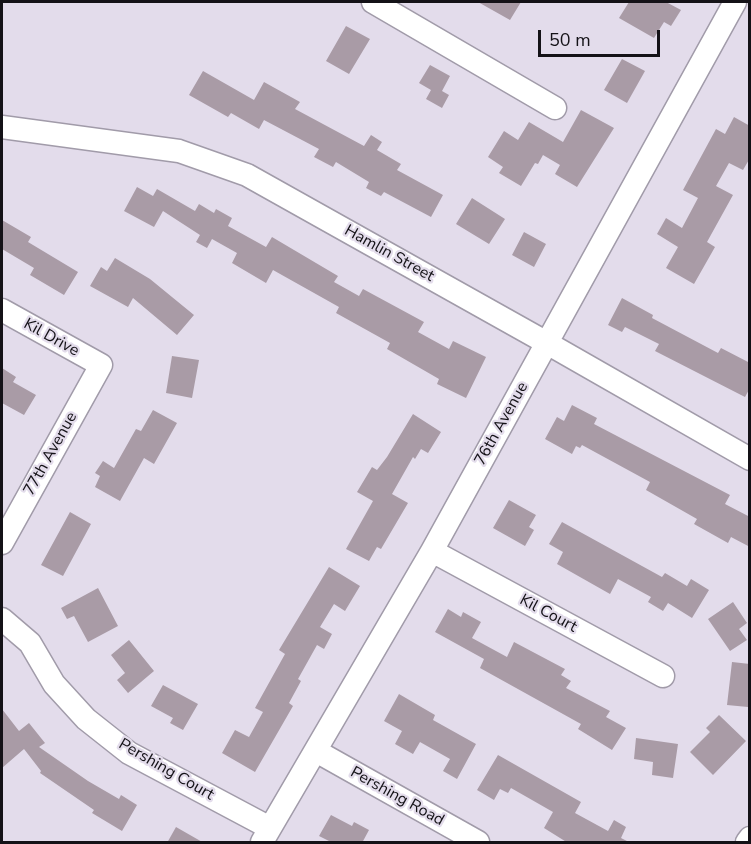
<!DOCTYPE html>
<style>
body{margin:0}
#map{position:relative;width:751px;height:844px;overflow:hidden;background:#e3dceb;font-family:"Nunito Sans",sans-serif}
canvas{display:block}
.frame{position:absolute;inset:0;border:3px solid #141217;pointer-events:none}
.scale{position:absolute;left:538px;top:30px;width:122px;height:27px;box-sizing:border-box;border:3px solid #141217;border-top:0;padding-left:8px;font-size:18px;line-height:21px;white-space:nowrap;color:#141217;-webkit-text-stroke:4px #e3dceb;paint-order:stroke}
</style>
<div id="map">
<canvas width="751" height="844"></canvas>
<div class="frame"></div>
<div class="scale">50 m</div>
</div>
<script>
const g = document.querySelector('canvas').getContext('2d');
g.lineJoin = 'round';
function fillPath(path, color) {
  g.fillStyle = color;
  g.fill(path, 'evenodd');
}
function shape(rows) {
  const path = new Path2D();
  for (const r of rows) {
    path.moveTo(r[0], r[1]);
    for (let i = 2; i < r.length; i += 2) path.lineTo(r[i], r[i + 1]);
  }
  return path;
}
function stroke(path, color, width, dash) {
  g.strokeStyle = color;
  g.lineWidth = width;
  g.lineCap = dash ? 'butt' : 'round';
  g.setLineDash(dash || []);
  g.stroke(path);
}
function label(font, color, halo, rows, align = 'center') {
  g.font = font + ' "Nunito Sans",sans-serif';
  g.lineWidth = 4.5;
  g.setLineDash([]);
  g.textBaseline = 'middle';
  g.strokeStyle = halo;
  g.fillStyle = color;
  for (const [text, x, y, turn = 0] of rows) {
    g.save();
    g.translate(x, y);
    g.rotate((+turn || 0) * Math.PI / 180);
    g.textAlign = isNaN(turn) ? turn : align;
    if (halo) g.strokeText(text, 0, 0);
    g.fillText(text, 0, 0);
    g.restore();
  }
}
const building = shape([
 [478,2,521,2,510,20],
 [629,2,666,2,681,10,671,26,664,22,654,38,619,18],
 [346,26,370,39,349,74,326,61],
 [622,59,645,71,627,103,604,90],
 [430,65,450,76,442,91,449,95,442,108,426,99,431,90,419,83],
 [203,71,254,100,264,82,300,102,295,109,364,146,371,135,382,142,377,150,401,164,397,170,443,195,431,217,384,192,381,196,366,188,369,182,336,162,333,167,314,157,319,149,264,120,259,129,231,113,228,117,189,95],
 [581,110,614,128,577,187,555,174,560,165,543,155,538,164,535,163,521,186,499,173,503,167,488,157,504,131,518,140,529,122,563,142],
 [734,117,750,126,750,158,743,170,729,163,716,186,733,195,707,242,715,247,694,284,666,268,678,247,657,234,666,218,682,228,698,198,683,190,716,129,725,134],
 [137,187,153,196,157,189,195,211,199,204,214,213,216,209,232,218,228,226,266,247,272,237,338,276,334,282,359,296,363,289,424,322,418,332,449,349,453,341,486,357,466,398,437,384,439,379,387,349,390,343,336,313,339,307,273,270,266,283,232,263,237,253,212,239,207,248,196,242,200,235,163,211,154,227,124,211],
 [472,198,505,219,489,244,456,224],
 [2,220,31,237,28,242,78,272,64,295,30,275,34,268,2,249],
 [524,232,546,244,534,267,512,255],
 [115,258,150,279,194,315,177,335,133,298,128,307,90,286,101,267,107,271],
 [622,298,653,315,652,318,718,353,721,348,750,363,750,388,745,397,655,351,659,344,625,327,622,332,608,325],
 [172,356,199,360,192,398,166,393],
 [2,368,16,377,13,382,36,395,24,415,2,403],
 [572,405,597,418,594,424,730,495,725,504,750,517,750,547,731,537,728,543,694,524,697,519,646,490,650,482,582,445,580,448,576,446,572,454,545,439,557,417,564,421],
 [153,410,177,423,154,464,144,458,120,501,95,487,100,476,95,473,103,461,114,468,136,429,141,431],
 [413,414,441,432,428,453,421,449,415,459,413,457,392,494,408,503,381,549,377,547,369,561,346,549,373,501,357,492,372,467,377,470,387,457],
 [509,500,536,515,529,527,534,530,525,546,493,528],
 [70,512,91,524,63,576,41,565],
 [562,522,662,577,665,573,687,586,691,579,709,590,692,618,668,603,663,611,648,602,651,597,618,579,610,594,557,564,563,552,549,544],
 [329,567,360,586,345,611,334,604,320,627,332,634,324,649,317,645,298,679,301,681,289,703,293,706,255,772,222,753,235,730,249,737,263,712,255,708,285,654,279,650],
 [98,588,118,626,88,642,74,616,67,619,61,608],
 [733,602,747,623,739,629,747,640,730,651,708,619],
 [448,609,461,617,463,612,481,622,472,638,507,657,514,642,565,669,561,675,571,681,566,688,610,711,606,717,626,728,612,750,578,729,581,724,480,668,484,659,435,632],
 [129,640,154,671,128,693,117,680,125,673,111,655],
 [732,662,750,664,748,707,727,705],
 [163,685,198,704,183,730,170,723,173,718,151,706],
 [399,694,435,715,433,720,476,744,457,779,443,771,450,759,420,742,413,754,395,744,402,731,384,721],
 [2,709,19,731,29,723,45,743,39,747,88,781,119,799,121,795,137,805,122,831,92,813,94,810,40,773,41,771,24,749,2,768],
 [719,715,746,741,713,775,690,752,710,732,706,728],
 [636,738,678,744,673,778,652,775,653,762,634,759],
 [498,755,581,802,575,813,608,831,614,820,626,827,621,838,631,843,568,843,544,828,553,812,511,788,508,793,500,789,494,800,477,790],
 [331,815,352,826,354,822,369,830,362,843,333,843,319,836],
 [176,827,204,843,167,843]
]);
const minor = shape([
 [373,2,555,108],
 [2,127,179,151,247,175,547,343,750,459],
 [2,310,101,365,2,543],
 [432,551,663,676],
 [2,619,30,643,54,684,86,719,129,753,270,828],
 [316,751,478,842],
 [262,842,432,551,735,2],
 [747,842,750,838]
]);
const streetNames = [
 ["Hamlin Street",389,254,29],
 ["Kil Drive",51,338,29],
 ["76th Avenue",502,424,-61],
 ["77th Avenue",51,454,-61],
 ["Kil Court",548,614,28],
 ["Pershing Court",166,770,30],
 ["Pershing Road",397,797,29]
];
fillPath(building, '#a99ba6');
stroke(minor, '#a19ba9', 25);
stroke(minor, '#fff', 22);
label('16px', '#141217', '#e3dceb', streetNames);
</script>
